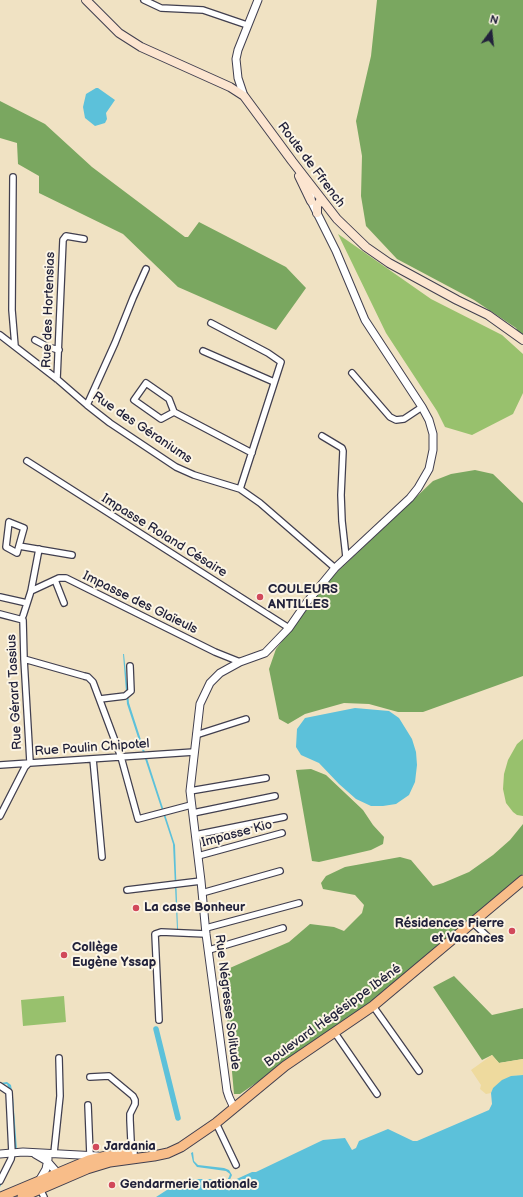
<!DOCTYPE html>
<meta charset="utf-8">
<style>
body{margin:0}
#map{position:relative;width:523px;height:1197px;overflow:hidden;background:#f0e2c3;font-family:"Balsamiq Sans",sans-serif}
canvas{display:block}
.north{position:absolute;left:471px;top:12px;width:40px;height:40px;-webkit-text-stroke:3px #fcf5e5;paint-order:stroke;rotate:15deg;font-size:11px;font-weight:700;line-height:16px;text-align:center;color:#22223b}
.north::after{content:'';display:block;margin:auto;width:14px;height:18px;background:#22223b;clip-path:polygon(50% 0,100% 100%,50% 72%,0 100%)}
</style>
<div id="map">
<canvas width="523" height="1197"></canvas>
<div class="north">N</div>
</div>
<script>
const g = document.querySelector('canvas').getContext('2d');
g.lineJoin = 'round';
function fillPath(path, color) {
  g.fillStyle = color;
  g.fill(path, 'evenodd');
}
function shape(rows) {
  const path = new Path2D();
  for (const r of rows) {
    path.moveTo(r[0], r[1]);
    for (let i = 2; i < r.length; i += 2) path.lineTo(r[i], r[i + 1]);
  }
  return path;
}
function stroke(path, color, width, dash) {
  g.strokeStyle = color;
  g.lineWidth = width;
  g.lineCap = dash ? 'butt' : 'round';
  g.setLineDash(dash || []);
  g.stroke(path);
}
function label(font, color, halo, rows, align = 'center') {
  g.font = font + ' "Balsamiq Sans",sans-serif';
  g.lineWidth = 4;
  g.setLineDash([]);
  g.textBaseline = 'middle';
  g.strokeStyle = halo;
  g.fillStyle = color;
  for (const [text, x, y, turn = 0] of rows) {
    g.save();
    g.translate(x, y);
    g.rotate((+turn || 0) * Math.PI / 180);
    g.textAlign = isNaN(turn) ? turn : align;
    if (halo) g.strokeText(text, 0, 0);
    g.fillText(text, 0, 0);
    g.restore();
  }
}
const green = shape([
 [338,234,431,299,502,335,523,354,523,393,513,414,472,435,445,427,437,411,386,333],
 [523,739,523,816,517,815,513,812,506,803,503,789,504,774,508,760,517,744],
 [64,996,66,1022,23,1026,21,1000]
]);
const forest = shape([
 [377,0,523,0,523,340,516,328,474,300,397,259,366,226,361,196,362,156,356,121,371,56],
 [0,101,45,124,92,167,185,237,188,237,199,222,286,267,306,288,276,330,178,287,123,234,39,193,39,176,18,164,17,143,0,138],
 [475,470,493,474,523,503,523,676,423,712,398,712,369,704,344,703,305,714,288,724,279,719,269,669,276,649,333,576,433,481,451,474],
 [311,769,326,775,363,810,373,825,384,837,383,844,371,850,319,862,312,861,296,770],
 [523,824,523,874,371,1004,240,1094,234,1094,223,971,289,942,310,924,334,927,344,931,362,913,364,905,355,895,323,889,321,883,326,876,345,867,400,857,411,860,433,886,443,883,469,872,493,855,510,840],
 [454,976,492,1015,523,1008,523,1059,499,1063,492,1055,482,1060,433,987]
]);
const sand = shape([
 [492,1055,499,1063,523,1059,523,1075,512,1076,493,1088,491,1093,486,1094,480,1089,481,1085,471,1070]
]);
const water = shape([
 [96,88,98,88,115,100,106,113,107,119,105,123,95,126,85,118,83,107,86,94],
 [123,654,124,654,129,703,175,845,178,929,177,929,173,844,127,704],
 [355,708,389,711,399,718,412,739,416,752,417,765,415,782,409,795,396,804,383,806,371,806,356,799,339,784,319,763,301,755,296,747,297,729,305,718],
 [523,1075,523,1197,156,1197,170,1188,182,1182,194,1179,210,1179,226,1182,229,1177,230,1174,226,1171,197,1167,193,1162,191,1153,193,1152,194,1161,198,1165,224,1168,229,1170,232,1175,229,1182,230,1182,252,1172,256,1172,323,1140,345,1138,352,1150,356,1148,359,1141,388,1129,413,1141,417,1141,489,1110,492,1104,491,1093,493,1088,502,1080,511,1076],
 [7,1082,11,1085,13,1097,17,1150,15,1158,0,1187,0,1182,14,1150,13,1113,10,1092,7,1084,0,1085,0,1083]
]);
const canal = shape([
 [156,1029,178,1118]
]);
const minor = shape([
 [144,0,161,8,203,10,247,25],
 [13,177,12,310,15,346],
 [211,323,268,353,281,362,240,489],
 [0,335,57,379,87,405,110,423,176,467,194,475,240,489,260,503,335,568],
 [35,340,48,347,59,350],
 [203,351,274,382],
 [352,373,390,417,396,420,404,419,422,407],
 [57,379,63,240,66,236,84,239],
 [87,405,115,343,133,298,146,269],
 [174,412,161,419,134,400,146,383,169,399,174,412,252,453],
 [322,436,342,448,343,451,341,495,342,521,346,557],
 [27,461,289,628],
 [9,522,24,528,17,553,6,547,9,522],
 [19,546,72,555],
 [55,580,64,603],
 [31,591,59,578,66,578,215,652,240,662],
 [0,597,27,603],
 [0,614,23,620,24,659,30,762],
 [23,616,31,591,39,549],
 [24,659,84,676,88,677,93,682,121,757,138,819,191,805],
 [100,699,125,696,131,691,130,666],
 [196,735,246,719],
 [93,759,102,857],
 [0,765,194,752],
 [190,791,266,778],
 [193,813,275,796],
 [0,816,25,767,30,762],
 [195,835,284,817],
 [198,856,282,833],
 [127,890,201,881],
 [202,893,280,871],
 [473,923,487,936],
 [206,928,299,903],
 [209,950,283,928],
 [373,1006,419,1071],
 [159,1020,155,934,161,932,206,934],
 [335,1033,377,1094],
 [90,1077,109,1076,133,1096,135,1100,135,1104,130,1114,130,1120,131,1141,134,1153],
 [0,1086,9,1092,12,1153,11,1159,0,1181],
 [88,1105,90,1155],
 [216,1123,236,1165],
 [54,1153,60,1096,59,1058],
 [40,1189,44,1197]
]);
const tertiary = shape([
 [244,96,238,78,236,59,238,50,258,0],
 [234,1108,229,1097,227,1091,206,934,201,881,190,791,200,704,210,683,220,673,240,662,265,653,289,628,307,602,335,568,410,498,418,488,429,469,433,450,433,434,429,420,422,407,365,320,336,251,311,201,311,195,315,191],
 [0,1154,23,1152,98,1156],
 [35,1154,47,1161,60,1176],
 [39,1181,46,1169,48,1159]
]);
const secondary = shape([
 [86,0,119,33,141,47,230,87,244,96,292,161,337,219,366,247,389,263,457,300,488,315,523,340],
 [299,176,311,201],
 [317,213,317,206,321,199]
]);
const primary = shape([
 [1,1197,89,1160,106,1156,128,1154],
 [22,1197,87,1169,110,1162,154,1156,168,1153,181,1147,216,1123,285,1066,373,1006,523,880]
]);
const markers = [
 [260,597,4,"#d1495b"],
 [136,908,4,"#d1495b"],
 [512,931,4,"#d1495b"],
 [64,955,4,"#d1495b"],
 [96,1147,4,"#d1495b"],
 [112,1185,4,"#d1495b"]
];
const streetNames = [
 ["Route de Ffrench",311,165,53],
 ["Rue des Hortensias",49,310,-88],
 ["Rue des Géraniums",142,428,34],
 ["Impasse Roland Césaire",164,536,32],
 ["Impasse des Glaïeuls",140,603,26],
 ["Rue Gérard Tassius",15,692,-93],
 ["Rue Paulin Chipotel",92,748,-4],
 ["Impasse Kio",237,834,-15],
 ["Rue Négresse Solitude",227,1002,83],
 ["Boulevard Hégésippe Ibéné",333,1016,-36]
];
const poiNames = [
 ["COULEURS",268,590],
 ["ANTILLES",268,605],
 ["La case Bonheur",144,908],
 ["Résidences Pierre",504,924,"right"],
 ["et Vacances",504,939,"right"],
 ["Collège",72,948],
 ["Eugène Yssap",72,963],
 ["Jardania",104,1147],
 ["Gendarmerie nationale",120,1185]
];
fillPath(green, '#98c16d');
fillPath(forest, '#7aa760');
fillPath(sand, '#eeda9e');
fillPath(water, '#5cc1da');
stroke(canal, '#5cc1da', 5.5);
stroke(minor, '#413f4f', 8);
stroke(tertiary, '#413f4f', 9);
stroke(secondary, '#413f4f', 10);
stroke(primary, '#413f4f', 11);
stroke(minor, '#fff', 5.5);
stroke(tertiary, '#fff', 7);
stroke(secondary, '#fce5d0', 8);
stroke(primary, '#f8bd89', 9);
for (const [x, y, r, color] of markers) {
  const dot = new Path2D();
  dot.arc(x, y, r, 0, 2 * Math.PI);
  g.fillStyle = color;
  g.fill(dot);
  stroke(dot, '#fcf5e5', 1.5);
}
label('13px', '#22223b', '#fcf5e5', streetNames);
label('bold 13px', '#22223b', '#fcf5e5', poiNames, 'left');
</script>
